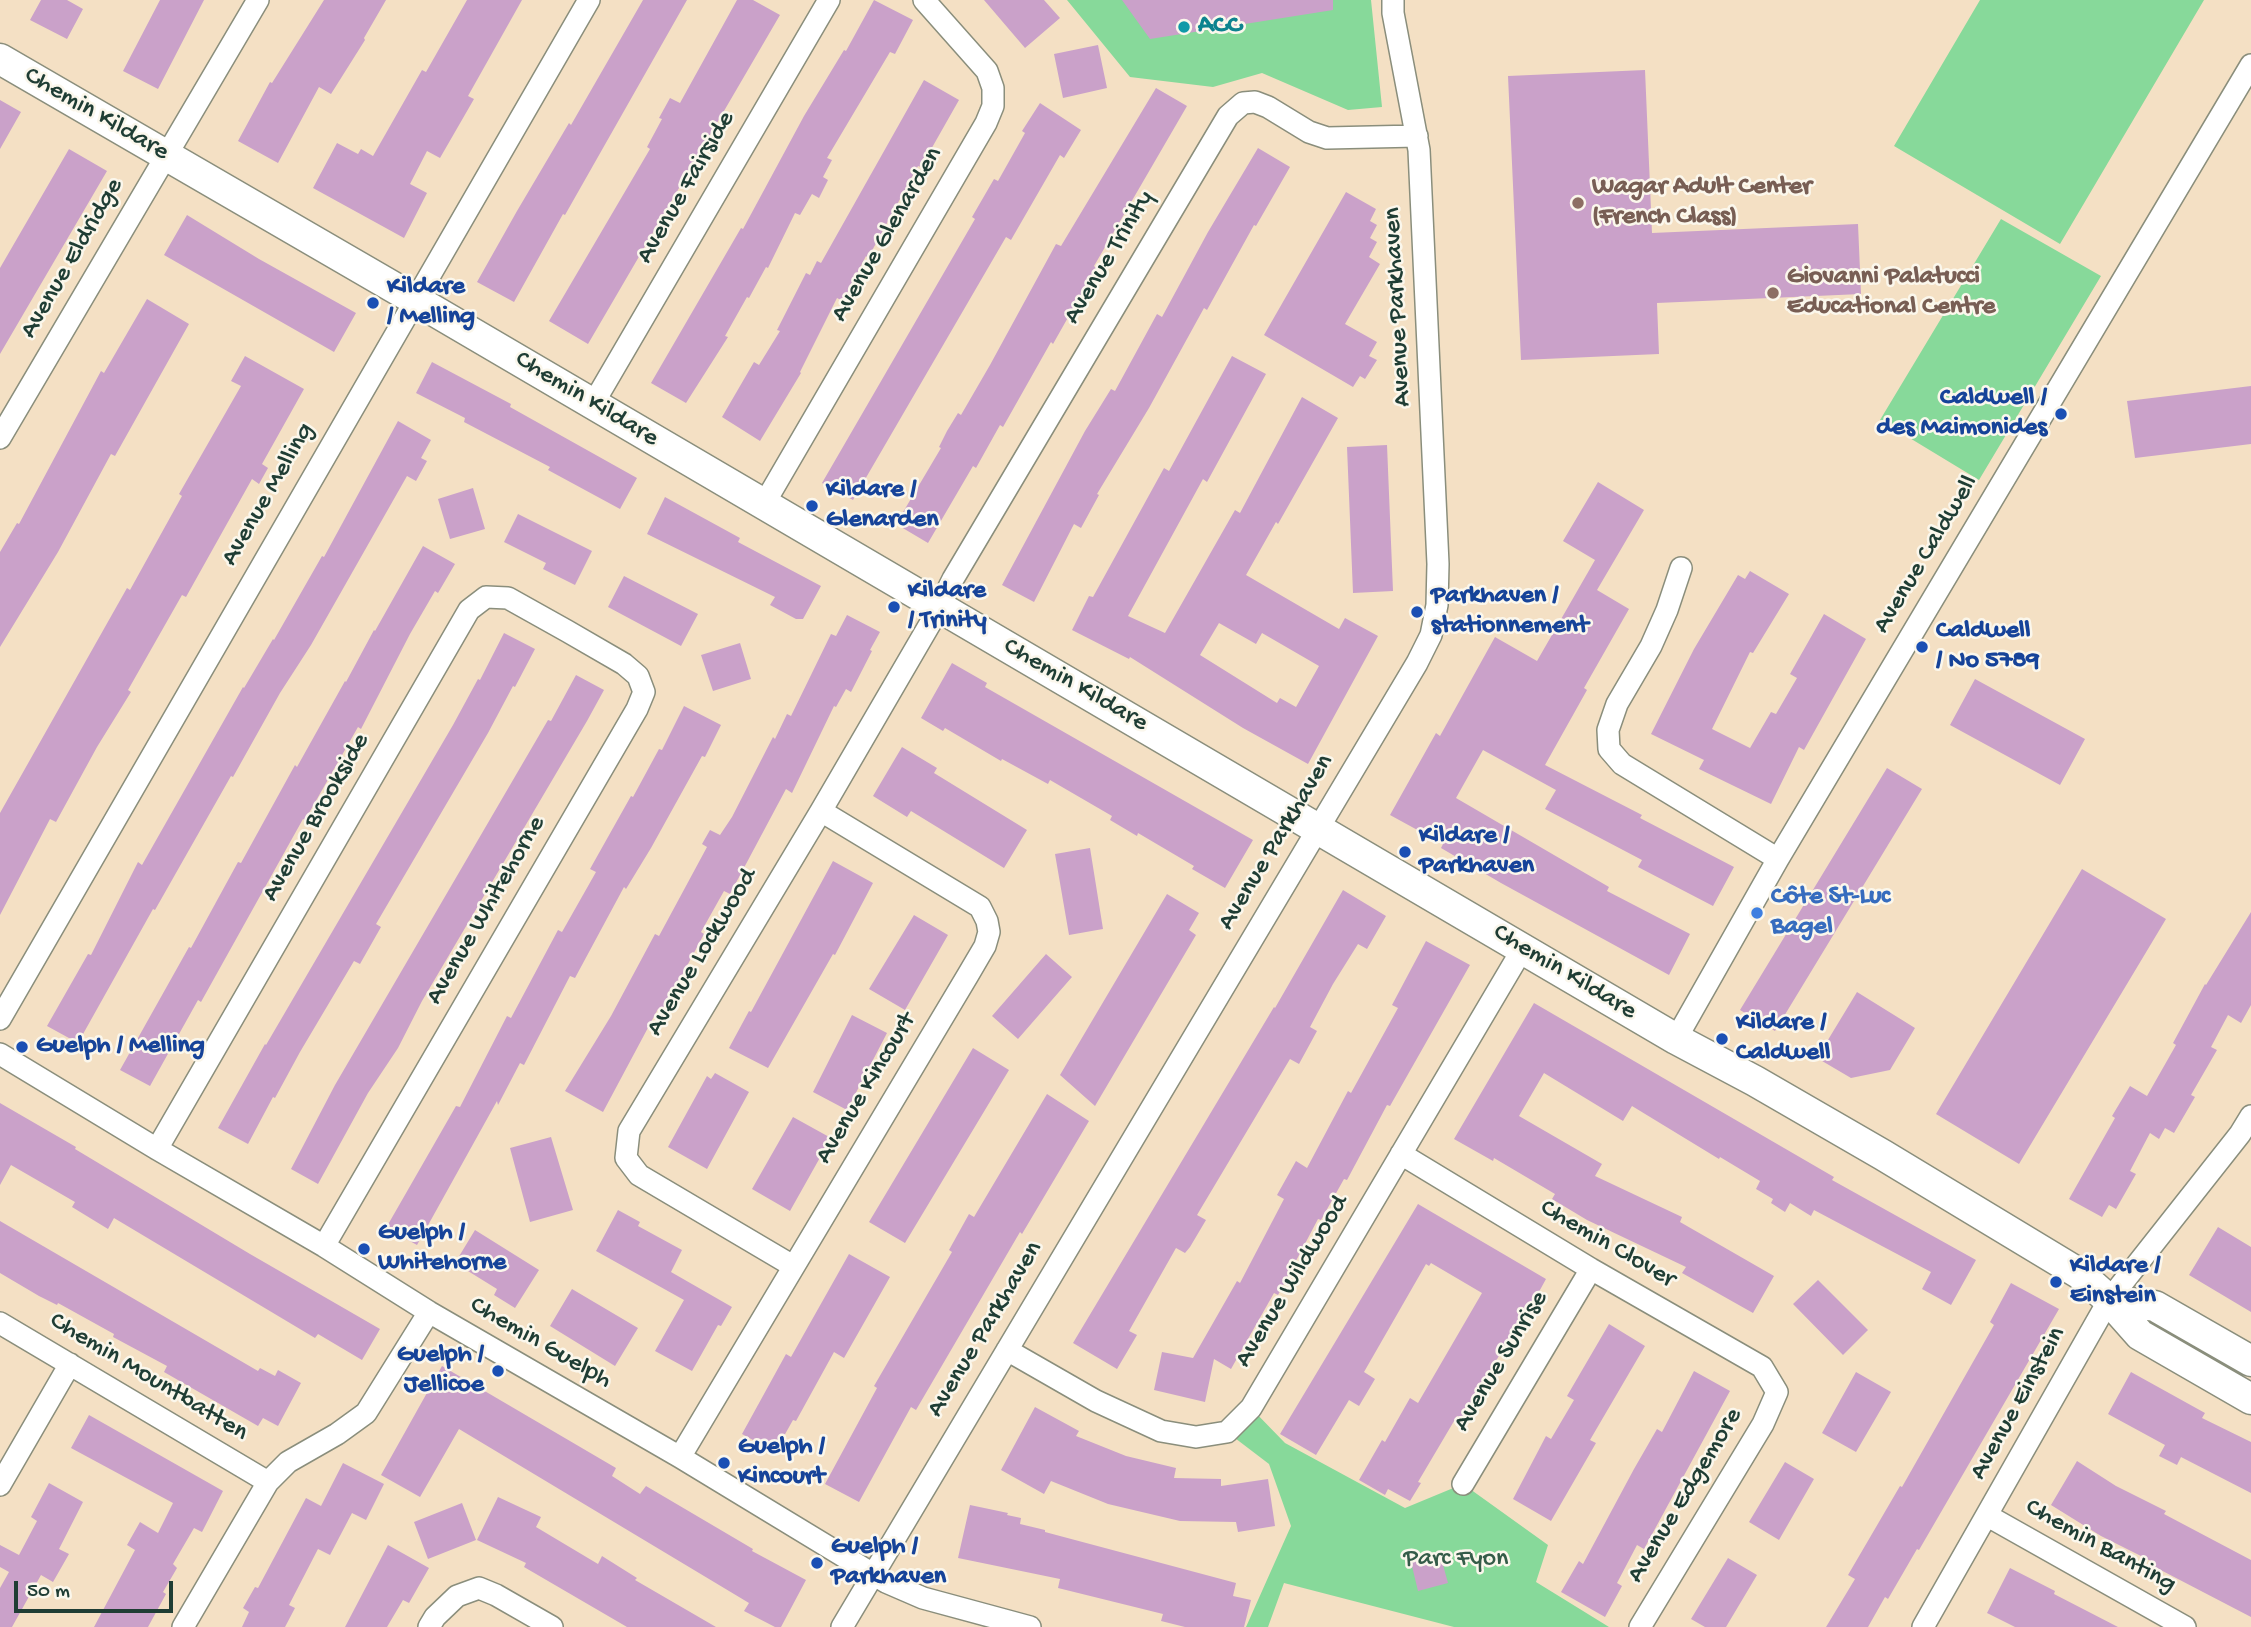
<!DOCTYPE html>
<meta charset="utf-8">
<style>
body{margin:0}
#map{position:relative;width:2251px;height:1627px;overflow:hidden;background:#f4e0c4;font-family:"Gochi Hand",sans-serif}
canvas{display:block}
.scale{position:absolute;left:14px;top:1581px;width:159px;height:32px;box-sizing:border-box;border:4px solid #1f3d34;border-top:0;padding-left:9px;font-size:21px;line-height:24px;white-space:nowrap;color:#1f3d34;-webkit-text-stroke:5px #fbf7ec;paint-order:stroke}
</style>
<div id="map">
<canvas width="2251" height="1627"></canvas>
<div class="scale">50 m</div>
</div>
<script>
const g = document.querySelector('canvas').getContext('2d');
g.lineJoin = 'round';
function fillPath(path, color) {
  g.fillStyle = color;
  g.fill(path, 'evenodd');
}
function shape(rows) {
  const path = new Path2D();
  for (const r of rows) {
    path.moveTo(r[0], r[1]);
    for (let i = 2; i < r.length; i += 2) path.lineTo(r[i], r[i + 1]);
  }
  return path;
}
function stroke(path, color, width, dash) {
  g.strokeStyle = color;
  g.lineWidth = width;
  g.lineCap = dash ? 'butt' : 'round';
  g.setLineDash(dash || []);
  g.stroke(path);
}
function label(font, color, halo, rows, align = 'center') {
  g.font = font + ' "Gochi Hand",sans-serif';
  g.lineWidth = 5;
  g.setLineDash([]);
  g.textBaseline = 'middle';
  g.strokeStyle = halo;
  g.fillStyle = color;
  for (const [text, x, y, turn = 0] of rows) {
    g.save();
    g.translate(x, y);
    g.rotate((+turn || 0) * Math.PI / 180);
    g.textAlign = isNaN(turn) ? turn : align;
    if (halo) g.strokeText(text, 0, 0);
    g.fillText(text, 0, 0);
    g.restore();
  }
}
const green = shape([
 [1067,0,1371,0,1382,107,1348,110,1262,73,1213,87,1130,77],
 [1980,0,2204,0,2060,244,1894,146],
 [2001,219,2101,276,1979,480,1880,420],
 [1251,1408,1285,1443,1405,1508,1463,1484,1548,1545,1536,1582,1609,1627,1454,1627,1284,1583,1268,1627,1246,1627,1291,1526,1269,1464,1227,1432]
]);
const building = shape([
 [41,0,67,0,83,9,67,39,30,20],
 [160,0,204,0,158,89,123,71],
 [324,0,386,0,364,38,365,40,331,94,319,87,278,163,238,141,270,82,272,83],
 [467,0,522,0,468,96,474,99,440,158,427,151,410,184,427,193,404,238,313,188,337,143,358,154,361,149,373,156,422,70,426,72],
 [643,0,687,0,565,215,563,214,514,302,477,282,517,211,569,123,571,125],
 [737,0,753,0,780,15,588,344,549,321,650,149,647,147,662,119,659,118,670,98,680,103],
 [874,0,913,20,895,54,890,52,827,158,832,160,823,177,828,180,819,198,812,194,800,215,795,213,768,268,766,267,749,298,747,297,725,336,728,337,686,403,651,383,741,228,743,229,804,116,844,50,846,51],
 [984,0,1044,0,1060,18,1025,48],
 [1122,0,1333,0,1333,10,1150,39],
 [1098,45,1107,88,1063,98,1054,54],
 [1645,70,1652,233,1858,224,1861,294,1657,303,1659,354,1521,360,1508,76],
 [924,80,959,100,921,167,918,166,868,258,866,256,843,301,837,298,800,372,801,373,760,441,722,417,754,362,759,365,780,331,777,330,806,273,810,275,817,261,821,263],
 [1156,88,1187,106,1094,266,1096,268,1053,344,1051,342,1003,427,1000,425,976,468,973,466,928,543,896,524,941,448,939,447,947,431,958,413,961,415,990,365,1056,244,1061,246],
 [0,100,21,112,0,149],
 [1040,103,1081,130,1064,158,1060,155,1011,240,1006,237,853,500,822,483,975,219,972,217,994,179,998,181,1025,133,1022,131],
 [1258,148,1290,167,1256,226,1254,225,1207,310,1204,308,1149,408,1097,494,1099,495,1081,528,1074,524,1034,602,1002,585,1085,431,1111,389,1115,391,1157,314,1162,317,1208,232],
 [69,149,107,171,0,354,0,268],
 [1346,192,1376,209,1370,221,1377,225,1370,238,1377,242,1369,257,1380,264,1345,324,1377,342,1369,356,1377,360,1365,379,1360,376,1353,387,1264,335],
 [187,215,259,259,356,313,334,352,164,255],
 [147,299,189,324,115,456,111,454,58,552,0,647,0,552,17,523,19,524,101,371,104,373],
 [245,356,304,389,262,464,268,468,259,484,252,479,186,597,182,595,128,690,131,692,97,747,56,822,50,819,0,915,0,813,127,588,130,590,182,496,179,494,241,386,231,381],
 [1232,356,1266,374,1207,482,1203,479,1128,616,1165,633,1235,510,1240,513,1302,397,1338,418,1278,524,1276,522,1246,575,1339,629,1345,618,1378,636,1308,764,1243,728,1130,657,1129,659,1072,630,1089,596,1093,597,1164,468,1169,471],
 [1219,623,1256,644,1262,633,1319,666,1296,707,1280,698,1277,703,1200,655],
 [432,362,511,404,510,407,637,478,620,509,548,470,550,467,464,422,465,418,416,393],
 [2251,386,2251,444,2135,458,2127,401],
 [398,421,431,440,421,458,427,461,416,481,407,476,311,645,280,693,233,777,231,776,155,910,153,909,78,1043,47,1026,88,954,91,955,138,862,142,865,243,687,244,688,273,639,274,640,322,556,324,557],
 [1387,445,1393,591,1353,593,1347,447],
 [1598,482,1644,510,1597,590,1629,609,1584,688,1587,690,1545,765,1642,815,1640,818,1734,867,1713,906,1638,867,1642,860,1545,809,1556,790,1483,750,1456,798,1609,887,1607,891,1690,934,1669,975,1501,883,1441,848,1443,844,1390,815,1436,733,1440,736,1495,637,1537,661,1595,560,1563,541],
 [473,488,485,529,450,539,438,499],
 [665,497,740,538,738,542,821,586,803,619,796,619,770,605,775,597,647,534],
 [518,514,592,551,575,585,543,569,546,563,504,542],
 [423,546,455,564,438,593,435,591,410,634,361,729,358,727,305,820,303,819,201,1002,198,1000,150,1086,120,1070,189,947,191,948,238,862,241,863,295,765,297,767,345,681,346,682,374,630,375,631],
 [1750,571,1789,594,1753,653,1750,652,1712,729,1750,748,1771,712,1776,714,1797,678,1790,674,1824,614,1866,639,1804,750,1799,747,1771,804,1699,769,1704,760,1651,734,1694,649,1738,575,1745,579],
 [624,576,698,614,681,646,608,607],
 [847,615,880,632,870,650,872,651,851,692,846,689,836,707,834,706,792,793,786,789,730,894,724,891,701,932,704,934,663,1011,658,1009,603,1112,565,1091,611,1016,655,934,659,936,707,847,702,844,710,830,720,835,732,817,773,737,775,739,787,714,791,716,831,634,836,636],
 [504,633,535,649,515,687,513,686,488,733,376,924,381,927,360,964,354,961,300,1052,275,1098,273,1097,248,1144,218,1128,265,1044,266,1045,453,725,478,679,480,680],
 [740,643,751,679,713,691,701,655],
 [952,663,987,683,985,687,1253,840,1225,888,1192,869,1194,866,1138,833,1137,836,1110,820,1112,816,1050,780,1048,784,1002,759,1001,761,945,728,943,731,921,718],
 [576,675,604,690,587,721,422,1001,398,1048,368,1093,318,1184,291,1169,335,1085,548,720,551,721],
 [1975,679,2085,739,2060,785,1950,725],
 [684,706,721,725,705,757,702,756,651,848,626,889,624,887,575,978,570,976,524,1065,520,1063,498,1105,497,1101,417,1245,386,1228,456,1106,460,1107,507,1016,511,1018,558,930,562,932,596,872,590,869,631,796,633,797,659,749,662,750],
 [902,747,937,768,934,773,1027,830,1004,868,911,811,907,817,873,796],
 [1887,768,1922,789,1775,1031,1740,1010],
 [1090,848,1103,929,1069,935,1055,854],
 [833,861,873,883,835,955,833,954,768,1068,729,1048,749,1011,751,1012],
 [2082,869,2166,919,2019,1164,1936,1114],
 [1343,890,1386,916,1367,949,1358,944,1333,984,1310,1027,1317,1031,1299,1064,1290,1059,1197,1215,1206,1220,1190,1247,1185,1253,1176,1248,1129,1331,1137,1335,1117,1369,1073,1343,1274,1007,1275,1008],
 [1167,894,1199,913,1189,930,1196,935,1095,1106,1060,1075],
 [2251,912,2251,1005,2241,1023,2228,1015,2211,1047,2217,1050,2191,1095,2195,1097,2174,1133,2165,1128,2159,1139,2150,1133,2130,1171,2136,1174,2116,1209,2109,1205,2102,1217,2069,1199,2115,1118,2112,1116,2130,1086,2147,1096,2176,1045,2173,1043,2205,984,2206,985],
 [914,915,948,935,905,1010,869,989],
 [1426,941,1470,965,1390,1106,1387,1105,1347,1180,1344,1179,1321,1220,1318,1219,1278,1295,1274,1293,1231,1369,1214,1359,1205,1402,1154,1390,1162,1352,1193,1358,1237,1281,1240,1283,1284,1199,1277,1195,1296,1161,1307,1168,1348,1091,1351,1093,1398,1008,1392,1005],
 [1046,954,1072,977,1018,1039,992,1016],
 [1857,992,1915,1028,1890,1070,1851,1078,1817,1058],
 [1534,1003,1834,1177,1832,1180,1976,1260,1951,1305,1922,1289,1931,1272,1814,1210,1811,1216,1790,1203,1785,1212,1771,1203,1773,1199,1756,1189,1760,1181,1720,1157,1719,1159,1632,1106,1623,1121,1544,1073,1519,1116,1602,1164,1595,1176,1682,1217,1680,1222,1774,1276,1753,1313,1682,1273,1686,1267,1587,1220,1552,1199,1555,1194,1494,1158,1493,1161,1454,1139],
 [852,1015,887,1033,847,1110,813,1092],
 [973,1048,1009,1070,905,1243,869,1222],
 [715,1073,749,1092,707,1169,668,1147,707,1076,711,1079],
 [1047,1094,1089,1121,1022,1234,1020,1232,916,1410,911,1407,859,1502,825,1484,877,1388,874,1386,952,1252,949,1250,969,1214,974,1217],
 [0,1103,76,1147,75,1149,250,1254,380,1329,362,1360,318,1334,315,1338,114,1218,108,1229,72,1207,75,1202,11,1165,0,1185],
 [793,1117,831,1138,790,1211,752,1189],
 [551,1137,573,1210,530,1222,510,1148],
 [1418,1204,1546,1279,1523,1321,1520,1320,1462,1419,1457,1416,1418,1482,1421,1483,1410,1501,1388,1489,1385,1495,1359,1480,1382,1440,1385,1442,1410,1398,1418,1403,1482,1293,1431,1263,1429,1266,1426,1264,1364,1372,1375,1379,1359,1406,1349,1400,1316,1455,1280,1434],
 [618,1210,640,1222,638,1226,682,1250,671,1272,732,1307,721,1326,718,1325,692,1371,655,1351,684,1300,596,1251],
 [0,1221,258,1371,260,1368,275,1376,278,1370,301,1383,278,1426,263,1418,258,1426,164,1372,167,1366,113,1337,114,1334,58,1303,57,1305,39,1296,0,1273],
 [2218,1227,2251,1247,2251,1312,2189,1275],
 [475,1230,539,1270,515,1308,494,1295,497,1289,455,1263],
 [849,1254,890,1277,844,1358,834,1352,796,1421,793,1420,775,1452,742,1434,786,1354,791,1357],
 [1818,1280,1868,1330,1843,1355,1793,1304],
 [2011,1283,2059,1309,1919,1550,1917,1549,1888,1599,1885,1597,1868,1627,1826,1627,1855,1579,1848,1575,1900,1486,1902,1487,1994,1325,1990,1322],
 [572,1289,638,1328,615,1366,550,1326],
 [1609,1324,1645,1346,1590,1440,1596,1443,1551,1521,1513,1499,1546,1436,1551,1439,1574,1400,1567,1396],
 [442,1366,616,1468,612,1476,640,1494,646,1486,753,1549,752,1551,806,1580,781,1627,775,1627,744,1611,749,1603,459,1429,420,1497,381,1475],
 [1694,1371,1730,1391,1644,1549,1637,1545,1617,1583,1622,1586,1605,1617,1561,1592,1579,1561,1583,1564,1634,1469,1657,1429,1662,1432],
 [1856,1372,1891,1392,1856,1452,1822,1433],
 [2131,1372,2205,1413,2202,1418,2251,1442,2251,1493,2181,1457,2177,1465,2159,1456,2165,1445,2108,1414],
 [1035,1407,1079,1431,1076,1436,1126,1456,1176,1468,1174,1478,1221,1479,1221,1486,1268,1479,1275,1526,1238,1532,1236,1522,1180,1521,1108,1504,1051,1481,1044,1494,1001,1470],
 [89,1415,223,1491,202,1532,194,1528,173,1564,177,1568,163,1592,166,1594,148,1627,94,1627,135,1550,127,1545,140,1522,158,1533,173,1503,71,1448],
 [2077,1461,2116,1486,2166,1511,2164,1514,2251,1560,2251,1617,2153,1566,2155,1563,2101,1536,2051,1505],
 [1785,1462,1814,1479,1779,1540,1749,1522],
 [343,1463,384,1484,366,1520,352,1513,330,1555,318,1549,289,1605,295,1608,285,1627,242,1627,249,1612,243,1608,255,1587,258,1588,306,1498,321,1506],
 [49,1483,83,1502,59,1549,69,1554,53,1582,41,1575,12,1627,0,1627,0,1588,9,1572,0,1567,0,1545,19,1555,37,1521,31,1517],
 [498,1497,541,1517,536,1527,598,1564,602,1556,637,1578,635,1580,716,1627,627,1627,524,1567,526,1563,477,1540],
 [462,1503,476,1540,428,1559,414,1522],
 [970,1505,1008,1513,1007,1515,1021,1518,1020,1524,1045,1530,1045,1532,1236,1583,1233,1596,1251,1600,1244,1627,1185,1627,1161,1621,1163,1614,1058,1588,1060,1579,958,1558],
 [388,1545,429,1568,409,1603,403,1600,387,1627,345,1627],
 [1440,1554,1448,1583,1418,1591,1411,1562],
 [1728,1558,1757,1575,1726,1627,1705,1627,1691,1619],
 [2010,1568,2055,1591,2054,1594,2118,1627,2015,1627,1987,1613]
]);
const street = shape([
 [593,404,829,0],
 [0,438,258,0],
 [764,504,986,123,993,106,993,88,987,71,924,0],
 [1681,568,1667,610,1651,646,1617,704,1608,730,1609,749,1622,764,1778,859],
 [0,1019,589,0],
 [1676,1039,1778,859,2251,65],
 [0,1054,157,1149,324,1246,429,1312,680,1457,886,1582,923,1598,1030,1627],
 [157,1149,469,610,486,597,508,598,567,631,624,664,638,676,644,692,637,709,324,1246],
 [1401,1154,1591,1269,1762,1367,1777,1392,1763,1424,1640,1627],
 [793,1266,639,1175,626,1158,629,1131,821,811,934,617,953,579,1228,116,1243,103,1255,102,1268,107,1309,132,1327,138,1417,136],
 [0,1323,268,1482],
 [1007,1350,1096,1401,1161,1431,1196,1437,1227,1432,1251,1408,1523,948],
 [680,1457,968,975,985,946,989,932,987,921,980,907,821,811],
 [1463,1484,1591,1269],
 [0,1485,70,1364],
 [1988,1516,2185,1627],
 [183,1627,268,1482,288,1462,337,1434,366,1413,429,1312],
 [429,1627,435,1617,457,1596,479,1588,496,1595,552,1627],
 [842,1627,1417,663,1431,635,1437,605,1438,564,1419,150,1393,13,1393,0],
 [1923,1627,2109,1300,2240,1134,2251,1116]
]);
const secondary = shape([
 [0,59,438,313,1676,1039,1755,1081,1883,1155,2080,1274,2109,1300,2140,1335,2251,1399],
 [2109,1300,2155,1306,2251,1361]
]);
const markers = [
 [1184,27,7,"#0f9aa8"],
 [1578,203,7,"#8d6e63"],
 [1773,293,7,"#8d6e63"],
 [373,303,7,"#1a4fb4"],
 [2061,414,7,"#1a4fb4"],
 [812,506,7,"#1a4fb4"],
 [894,607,7,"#1a4fb4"],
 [1417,612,7,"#1a4fb4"],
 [1922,647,7,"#1a4fb4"],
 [1405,852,7,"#1a4fb4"],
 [1757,913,7,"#3f7fe0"],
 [1722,1039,7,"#1a4fb4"],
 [22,1047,7,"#1a4fb4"],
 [364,1249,7,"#1a4fb4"],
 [2056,1282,7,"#1a4fb4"],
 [498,1371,7,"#1a4fb4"],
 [724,1463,7,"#1a4fb4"],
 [817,1563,7,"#1a4fb4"]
];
const cultureNames = [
 ["ACC",1198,27]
];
const streetNames = [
 ["Chemin Kildare",96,115,30],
 ["Avenue Fairside",687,188,-60],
 ["Avenue Glenarden",888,235,-60],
 ["Avenue Trinity",1110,258,-59],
 ["Avenue Eldridge",73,259,-60],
 ["Avenue Parkhaven",1399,307,-93],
 ["Chemin Kildare",586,400,31],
 ["Avenue Melling",269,495,-60],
 ["Avenue Caldwell",1927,555,-59],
 ["Chemin Kildare",1075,686,30],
 ["Avenue Brookside",317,818,-60],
 ["Avenue Parkhaven",1277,843,-59],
 ["Avenue Whitehorne",487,911,-60],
 ["Avenue Lockwood",703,953,-59],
 ["Chemin Kildare",1564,973,31],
 ["Avenue Kincourt",867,1089,-59],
 ["Chemin Clover",1607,1245,30],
 ["Avenue Wildwood",1293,1282,-59],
 ["Avenue Parkhaven",986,1330,-59],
 ["Chemin Guelph",540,1344,30],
 ["Avenue Sunrise",1502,1362,-59],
 ["Chemin Mountbatten",148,1378,31],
 ["Avenue Einstein",2019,1404,-61],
 ["Avenue Edgemore",1686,1496,-59],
 ["Chemin Banting",2100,1547,29]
];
const educationNames = [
 ["Wagar Adult Center",1592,188],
 ["(French Class)",1592,218],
 ["Giovanni Palatucci",1787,278],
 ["Educational Centre",1787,308]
];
const transitNames = [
 ["Kildare",387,288],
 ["/ Melling",387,318],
 ["Caldwell /",2047,399,"right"],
 ["des Maimonides",2047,429,"right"],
 ["Kildare /",826,491],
 ["Glenarden",826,521],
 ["Kildare",908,592],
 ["/ Trinity",908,622],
 ["Parkhaven /",1431,597],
 ["stationnement",1431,627],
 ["Caldwell",1936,632],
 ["/ No 5789",1936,662],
 ["Kildare /",1419,837],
 ["Parkhaven",1419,867],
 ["Kildare /",1736,1024],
 ["Caldwell",1736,1054],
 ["Guelph / Melling",36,1047],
 ["Guelph /",378,1234],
 ["Whitehorne",378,1264],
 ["Kildare /",2070,1267],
 ["Einstein",2070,1297],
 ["Guelph /",484,1356,"right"],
 ["Jellicoe",484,1386,"right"],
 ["Guelph /",738,1448],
 ["Kincourt",738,1478],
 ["Guelph /",831,1548],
 ["Parkhaven",831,1578]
];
const shopNames = [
 ["Côte St-Luc",1771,898],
 ["Bagel",1771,928]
];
const parkNames = [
 ["Parc Fyon",1456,1560]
];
fillPath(green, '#87d99a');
fillPath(building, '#caa1c9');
stroke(street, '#8a8e7c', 24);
stroke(secondary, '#8a8e7c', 33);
stroke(street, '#fff', 21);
stroke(secondary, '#fff', 30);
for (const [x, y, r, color] of markers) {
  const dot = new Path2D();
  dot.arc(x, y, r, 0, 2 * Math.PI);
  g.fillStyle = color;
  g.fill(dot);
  stroke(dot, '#fbf7ec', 2.5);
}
label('bold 26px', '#0d838f', '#fbf7ec', cultureNames, 'left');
label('26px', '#1f3d34', '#fbf7ec', streetNames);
label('bold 26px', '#785e54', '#fbf7ec', educationNames, 'left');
label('bold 26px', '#164399', '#fbf7ec', transitNames, 'left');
label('bold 26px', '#366cbe', '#fbf7ec', shopNames, 'left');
label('26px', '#345c48', '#fbf7ec', parkNames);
</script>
